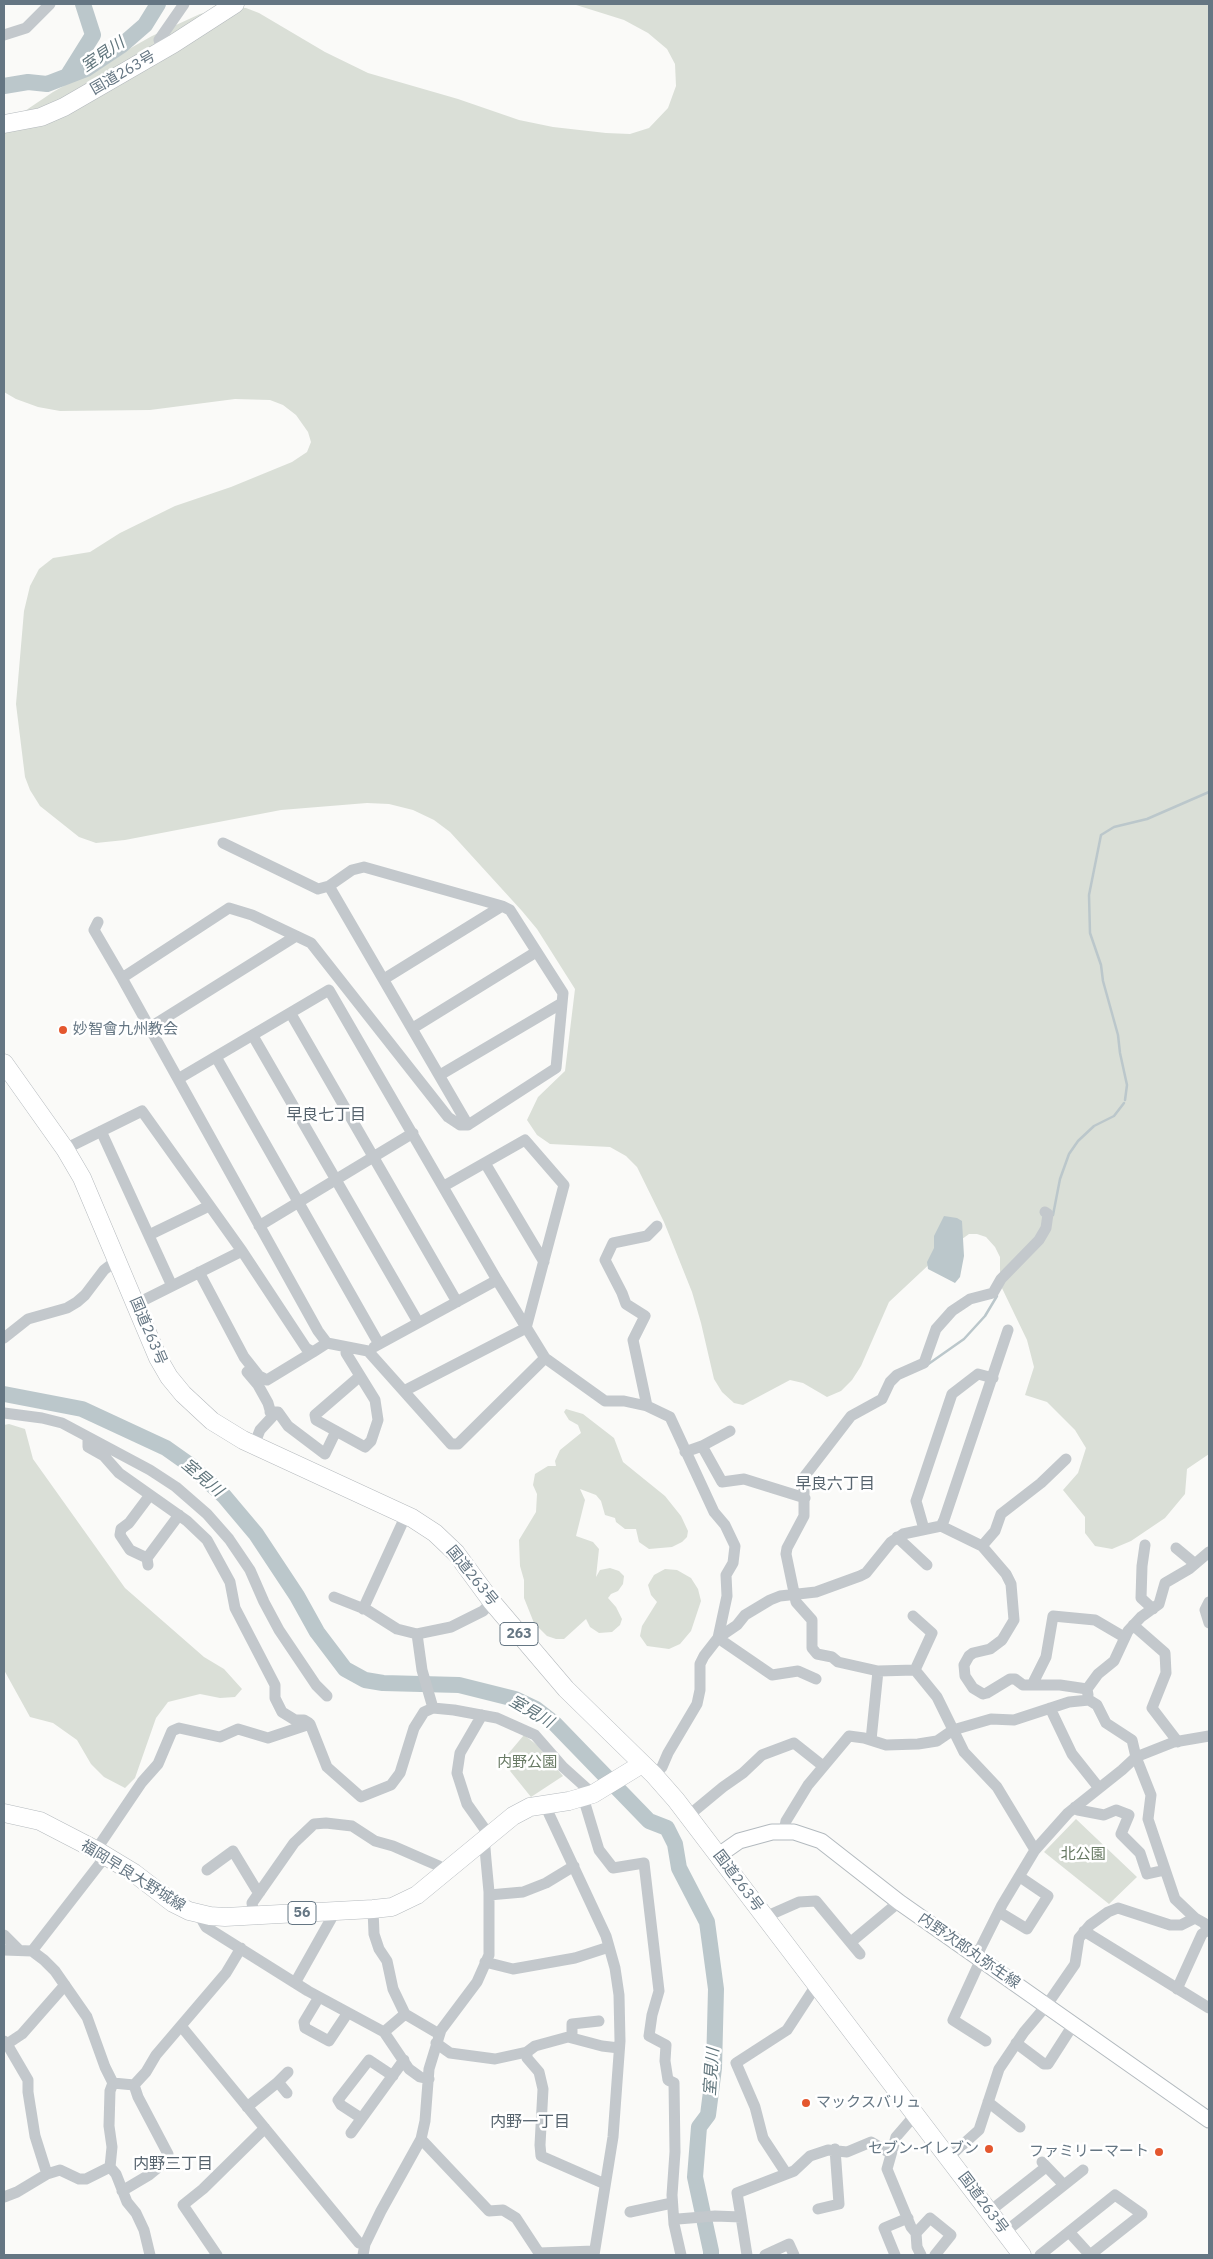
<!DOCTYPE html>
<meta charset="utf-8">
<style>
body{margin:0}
#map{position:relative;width:1213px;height:2259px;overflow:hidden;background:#fafaf8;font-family:"IBM Plex Sans",sans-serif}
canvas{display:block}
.frame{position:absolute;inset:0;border:5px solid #657683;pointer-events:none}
</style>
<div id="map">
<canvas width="1213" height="2259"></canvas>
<div class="frame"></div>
</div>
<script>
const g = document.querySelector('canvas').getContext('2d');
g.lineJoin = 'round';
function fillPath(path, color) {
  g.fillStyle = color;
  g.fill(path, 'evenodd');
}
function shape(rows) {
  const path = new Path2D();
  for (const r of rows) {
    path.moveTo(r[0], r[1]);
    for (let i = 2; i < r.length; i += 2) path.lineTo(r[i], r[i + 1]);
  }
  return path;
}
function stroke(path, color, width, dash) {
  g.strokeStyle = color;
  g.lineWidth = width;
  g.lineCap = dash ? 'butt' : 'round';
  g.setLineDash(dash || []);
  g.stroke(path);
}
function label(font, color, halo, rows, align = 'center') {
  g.font = font + ' "IBM Plex Sans","Noto Sans JP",sans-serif';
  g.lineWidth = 5;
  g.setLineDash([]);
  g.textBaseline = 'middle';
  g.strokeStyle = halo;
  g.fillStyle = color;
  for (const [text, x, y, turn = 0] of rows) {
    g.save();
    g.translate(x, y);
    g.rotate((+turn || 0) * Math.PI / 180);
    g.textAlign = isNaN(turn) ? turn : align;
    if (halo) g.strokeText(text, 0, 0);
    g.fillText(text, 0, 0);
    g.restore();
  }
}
const green = shape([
 [573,4,1209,4,1209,1454,1187,1469,1185,1494,1165,1518,1131,1541,1112,1549,1095,1546,1085,1533,1085,1517,1063,1490,1078,1473,1086,1448,1075,1430,1047,1402,1025,1395,1034,1367,1027,1340,1000,1284,1000,1257,995,1247,986,1237,977,1234,969,1234,936,1258,889,1302,861,1366,852,1380,841,1391,827,1397,803,1383,790,1380,743,1405,734,1403,722,1392,714,1379,701,1323,692,1292,664,1222,637,1167,626,1156,610,1147,550,1144,537,1135,527,1120,538,1097,565,1071,575,989,537,929,522,911,450,832,434,820,413,810,389,804,367,803,281,810,125,840,96,843,79,837,40,806,30,790,25,777,16,704,24,611,30,586,39,569,53,558,90,552,120,533,175,506,231,487,292,462,307,452,311,442,308,432,296,415,283,405,270,400,235,399,150,410,60,411,38,407,16,399,4,392,4,125,53,92,152,36,200,14,230,7,246,8,259,13,325,52,368,73,458,99,519,120,553,127,606,133,630,134,649,128,668,108,676,86,675,64,667,49,648,33,624,20],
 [566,1409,583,1414,614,1438,623,1462,665,1496,681,1516,688,1531,687,1537,682,1542,672,1547,649,1549,639,1542,636,1529,625,1529,616,1522,615,1518,605,1515,601,1501,596,1495,580,1489,585,1500,576,1536,593,1542,599,1549,596,1577,600,1570,610,1568,619,1571,624,1576,623,1584,618,1591,611,1594,608,1598,616,1607,622,1619,620,1625,612,1632,599,1633,590,1627,586,1619,564,1639,556,1639,547,1636,534,1623,524,1598,524,1580,520,1566,519,1540,536,1512,537,1494,533,1485,535,1474,548,1466,556,1466,555,1461,560,1450,581,1433,578,1425,569,1420,564,1412],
 [9,1424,25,1429,33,1459,125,1588,204,1657,224,1669,242,1689,235,1697,220,1698,200,1694,168,1702,156,1718,135,1778,125,1788,104,1777,91,1764,77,1740,53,1723,30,1717,4,1670,4,1425],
 [665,1569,677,1570,691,1578,698,1589,701,1601,691,1631,680,1644,669,1649,647,1646,640,1636,642,1626,657,1602,651,1595,648,1585,654,1575],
 [524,1735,537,1745,563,1776,531,1797,502,1761],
 [1076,1819,1137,1877,1109,1904,1044,1852]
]);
const water = shape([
 [944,1216,957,1218,962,1221,964,1256,960,1277,955,1283,928,1269,927,1262,934,1248,934,1236]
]);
const stream = shape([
 [1125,1100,1127,1085,1120,1053,1118,1035,1103,981,1101,965,1090,933,1089,895,1101,835,1114,827,1147,819,1209,792],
 [1053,1215,1060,1179,1069,1154,1078,1141,1094,1126,1114,1116,1124,1103],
 [927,1365,964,1339,985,1316,997,1296]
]);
const river = shape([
 [68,75,93,35,83,4],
 [4,86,28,82,47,84,86,69,122,45,145,25,158,4],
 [4,1394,82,1409,166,1448,190,1465,224,1496,256,1534,297,1596,317,1632,345,1669,365,1680,383,1683,459,1685,515,1699,536,1709,554,1723,649,1821,667,1828,675,1844,679,1868,707,1922,716,1989,714,2068,708,2115,699,2127,695,2177,711,2251,711,2255]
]);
const minor = shape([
 [4,35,26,28,50,4],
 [162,50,159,40,184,4],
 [223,843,318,889,329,886],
 [98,922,94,930,122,978],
 [384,979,502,906],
 [291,1014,457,1302],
 [149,1028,296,936],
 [413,1028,536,952],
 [253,1036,418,1322],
 [216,1057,379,1344],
 [440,1075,562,1003],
 [178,1079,329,990,497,1280,545,1358,605,1401,624,1401,647,1406,670,1417,714,1512,725,1525,735,1546,733,1563,726,1575,727,1596,718,1638],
 [468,1125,329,886,352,870,364,867,502,906,510,910,563,993,556,1068,468,1125,460,1125,448,1117,311,943,252,915,229,908,122,978,318,1331,327,1343,368,1351,451,1444,458,1444,545,1358],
 [101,1131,172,1286],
 [65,1149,142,1111,242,1251,306,1348,313,1352,327,1343],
 [485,1163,544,1262],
 [259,1226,413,1133],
 [149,1235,209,1206],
 [199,1272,244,1357,259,1376,267,1380,313,1352],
 [136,1304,242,1251],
 [4,1338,28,1319,67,1308,77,1302,85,1295,104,1270,117,1260],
 [347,1347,346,1353,375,1400,378,1420,371,1441,365,1447,316,1420,315,1415,359,1377],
 [374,1347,497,1280],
 [247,1372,258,1385,268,1403,272,1417,260,1430,254,1445],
 [404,1391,526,1328,564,1185,525,1140,444,1186],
 [647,1406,633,1340,645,1316,626,1304,622,1293,605,1260,613,1243,647,1236,657,1226],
 [270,1412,278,1412,288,1426,325,1454,336,1431],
 [4,1413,42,1418,62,1423,150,1470,176,1487,207,1514,229,1539,250,1570,264,1602,279,1630,316,1685,327,1696],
 [88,1437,88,1447,104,1456,119,1473,187,1521,207,1540,230,1582,235,1608,275,1685,275,1698,282,1712,295,1720,304,1720,309,1723],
 [702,1446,730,1431],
 [685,1452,702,1446,722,1482,744,1479,805,1498],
 [941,1526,944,1520,1008,1330],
 [924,1529,916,1501,952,1394,978,1374,993,1378],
 [897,1537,927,1565],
 [1145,1545,1142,1566,1141,1598,1153,1609],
 [982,1546,1006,1574,1011,1584,1014,1620,1002,1640,990,1649,973,1653,969,1656,964,1665,965,1676,973,1688,983,1694,987,1693,1010,1679,1015,1679,1023,1685,1060,1685,1087,1689],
 [1176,1548,1194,1563],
 [147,1558,130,1550,120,1535,121,1529,129,1523,150,1495],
 [148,1565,147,1558,179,1515],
 [334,1597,367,1610,397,1629,417,1634],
 [1209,1602,1205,1610,1209,1623],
 [363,1609,406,1515],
 [913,1616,932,1633,915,1670,937,1697,964,1752,997,1787,1035,1850],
 [1133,1625,1165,1653,1166,1673,1152,1708,1178,1742],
 [718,1638,772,1675,798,1671,816,1679],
 [878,1671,838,1662,832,1657,817,1654,812,1648,812,1620,796,1602,786,1554,787,1548,804,1516,804,1477,851,1416,882,1399,890,1382,897,1375,924,1363,936,1329,952,1311,970,1299,993,1293,1001,1279,1039,1240,1046,1228,1048,1214,1045,1212],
 [1032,1685,1046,1657,1053,1616,1095,1620,1124,1637],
 [1088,1695,1087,1689,1098,1674,1114,1661,1128,1631,1141,1617,1159,1604,1165,1583,1189,1569,1209,1552],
 [433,1708,422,1670,417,1634,451,1627,483,1611,492,1602],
 [1050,1708,1072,1754,1099,1788],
 [482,1715,460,1753,457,1773,467,1804,489,1835],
 [871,1740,878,1671,915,1670],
 [654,1775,662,1767,668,1753,697,1704,700,1690,700,1664,704,1656,718,1638,737,1625,745,1615,770,1600,780,1596,816,1592,860,1576,866,1573,891,1542,903,1534,941,1526,982,1546,995,1531,1001,1514,1041,1483,1066,1459],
 [583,1797,599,1850,613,1868,644,1863,659,1991,652,2015,649,2036,666,2045,665,2061,668,2080,674,2083,675,2152,672,2195,674,2224,681,2255],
 [548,1803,549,1814,606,1936,615,1968,619,1995,620,2041,613,2137,594,2255],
 [1075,1807,1078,1810,1104,1815,1116,1810,1129,1815,1121,1834,1140,1853,1147,1874,1165,1870],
 [688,1816,723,1787,743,1773,762,1755,794,1743,823,1766],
 [784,1831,786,1821,808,1785,849,1736,864,1738,886,1745,918,1744,937,1741,953,1730,991,1719,1014,1720,1069,1702,1089,1700,1097,1705,1106,1723,1132,1740,1136,1757,1151,1795,1148,1819,1175,1899,1195,1918],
 [96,1850,142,1782,158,1764,172,1731,179,1728,220,1737,238,1729,268,1738,310,1724,327,1767,361,1797,391,1785,400,1773,414,1728,424,1712,433,1708,454,1710,497,1718,535,1735,563,1767,593,1794],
 [207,1870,233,1851,256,1889,260,1892],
 [489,1895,523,1892,546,1883,574,1866],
 [373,1909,374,1934,379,1949,387,1961,393,1989,405,2014,439,2034],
 [999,1912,1027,1929,1048,1896,1020,1877],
 [201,1915,202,1920,206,1927,308,1991,384,2032,409,2069,420,2077,429,2079],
 [254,1916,252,1903,294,1843,314,1824,326,1823,352,1826,375,1841,393,1846,425,1860,439,1866,444,1873],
 [765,1917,799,1902,816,1901,860,1954],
 [1084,1931,1209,2008],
 [4,1935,19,1950],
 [851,1942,899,1902],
 [4,1950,32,1951,44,1960,55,1971,87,2017,105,2067,113,2083,134,2085,146,2072,156,2055,226,1973,241,1948],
 [32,1951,105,1857],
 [977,1955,1002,1905,1035,1850,1068,1813,1122,1770,1136,1757,1174,1742,1209,1736],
 [981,1959,953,2020,986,2041],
 [485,1962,513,1969,575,1958,609,1947],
 [295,1983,331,1919,333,1912],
 [1177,1989,1202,1934,1208,1930],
 [319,1997,304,2022,305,2028,329,2041,347,2014],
 [181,2026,359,2243,365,2244],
 [384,2032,405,2014],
 [572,2037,572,2024,599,2021],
 [4,2041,7,2044,28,2080,28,2092,35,2136,47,2174],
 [436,2043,450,2053,495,2059,527,2052,535,2046,568,2037,602,2046,619,2048],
 [1016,2043,1044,2064,1048,2064,1073,2025],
 [7,2044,22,2034,65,1985],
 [527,2052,527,2058,539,2072,543,2089,540,2145,541,2156,605,2184],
 [287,2093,278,2082,288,2072],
 [988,2102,1020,2127],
 [247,2107,278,2082],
 [915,2115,896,2137,887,2169,911,2227,916,2233,917,2247,921,2255],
 [361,2118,341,2105,338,2100,369,2060,393,2076],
 [351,2133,404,2060],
 [421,2139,489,2211,503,2210,516,2218,539,2253,594,2251],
 [949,2157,979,2130,999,2069,1024,2032,1046,2006,1075,1964,1079,1938,1090,1925,1108,1912,1118,1908,1170,1925,1181,1925,1195,1918,1204,1923,1209,1931],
 [1042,2162,1064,2185],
 [110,2167,112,2147,109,2126,110,2091,113,2083],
 [786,2173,763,2138,755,2107,736,2063,787,2030,817,1984],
 [122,2191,149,2175,166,2161,168,2154,138,2097,134,2085],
 [4,2197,17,2192,47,2174,60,2170,79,2179,86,2179,110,2167,116,2174,127,2202,136,2213,144,2230,150,2255],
 [818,2209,839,2204,835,2149],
 [990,2211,1046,2167],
 [630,2212,672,2203],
 [741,2217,747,2255],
 [678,2219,715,2216,741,2217,737,2193,794,2171,810,2156,828,2150,847,2152,871,2142,890,2153],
 [1005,2232,1083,2170],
 [916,2233,930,2218,951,2235,935,2255],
 [217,2255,183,2205,203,2189,265,2128],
 [363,2255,365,2244,381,2211,421,2139,425,2121,429,2069,441,2030,477,1982,489,1955,489,1892,486,1860,485,1848,479,1842],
 [765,2255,789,2244,794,2255],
 [895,2255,884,2228,908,2218],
 [1040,2255,1115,2195,1142,2214,1090,2255,1070,2233]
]);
const secondary = shape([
 [719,1855,739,1841,772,1832,794,1832,821,1841,899,1902,1209,2120]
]);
const primary = shape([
 [4,1813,40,1821,96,1850,134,1873,173,1903,189,1911,210,1916,225,1917,373,1909,392,1907,417,1895,513,1816,530,1807,569,1801,593,1794,642,1764]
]);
const trunk = shape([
 [4,124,41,117,64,107,173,44,235,4],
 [4,1063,65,1149,82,1178,158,1358,169,1377,183,1394,212,1421,243,1440,412,1518,435,1533,456,1553,492,1602,566,1689,654,1775,676,1800,1022,2255]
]);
const markers = [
 [63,1030,5,"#e4572e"],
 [806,2103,5,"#e4572e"],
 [989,2149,5,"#e4572e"],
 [1159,2152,5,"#e4572e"]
];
const shields = [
 [519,1634,38],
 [302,1913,28]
];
const shieldNames = [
 ["263",519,1634],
 ["56",302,1913]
];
const streetNames = [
 ["国道263号",123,73,-30],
 ["国道263号",148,1331,67],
 ["国道263号",472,1576,51],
 ["福岡早良大野城線",133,1876,32],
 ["国道263号",738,1881,53],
 ["内野次郎丸弥生線",969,1951,35],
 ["国道263号",983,2203,53]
];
const poiNames = [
 ["妙智會九州教会",73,1030],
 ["マックスバリュ",816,2103],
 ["セブン-イレブン",979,2149,"right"],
 ["ファミリーマート",1149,2152,"right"]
];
const parkNames = [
 ["内野公園",527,1763],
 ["北公園",1083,1855]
];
const waterNames = [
 ["室見川",103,55,-34],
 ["室見川",202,1478,40],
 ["室見川",531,1712,30],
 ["室見川",712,2072,-86]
];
const neighbourhoodNames = [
 ["早良七丁目",326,1115],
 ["早良六丁目",835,1484],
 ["内野一丁目",530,2122],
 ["内野三丁目",173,2164]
];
fillPath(green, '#dadfd7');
fillPath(water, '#bbc7cb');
stroke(stream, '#bbc7cb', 2.5);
stroke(river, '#bbc7cb', 16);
stroke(secondary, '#b3babf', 17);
stroke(primary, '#b5babe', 19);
stroke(trunk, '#b4b9bd', 19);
stroke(minor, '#c3c8cc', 11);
stroke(secondary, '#fff', 15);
stroke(primary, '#fff', 18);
stroke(trunk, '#fff', 18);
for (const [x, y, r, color] of markers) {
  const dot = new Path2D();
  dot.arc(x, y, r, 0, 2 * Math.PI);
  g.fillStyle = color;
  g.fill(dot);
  stroke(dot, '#fff', 2);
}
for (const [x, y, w] of shields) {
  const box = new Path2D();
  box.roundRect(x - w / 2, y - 11.5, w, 23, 4);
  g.fillStyle = '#fff';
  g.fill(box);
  stroke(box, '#657683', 1);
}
label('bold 14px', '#657683', null, shieldNames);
label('15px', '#657683', '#fff', streetNames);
label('15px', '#657683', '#fff', poiNames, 'left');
label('15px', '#687a64', '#fff', parkNames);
label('italic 16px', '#60757c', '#fff', waterNames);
label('16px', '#57646e', '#fff', neighbourhoodNames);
</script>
